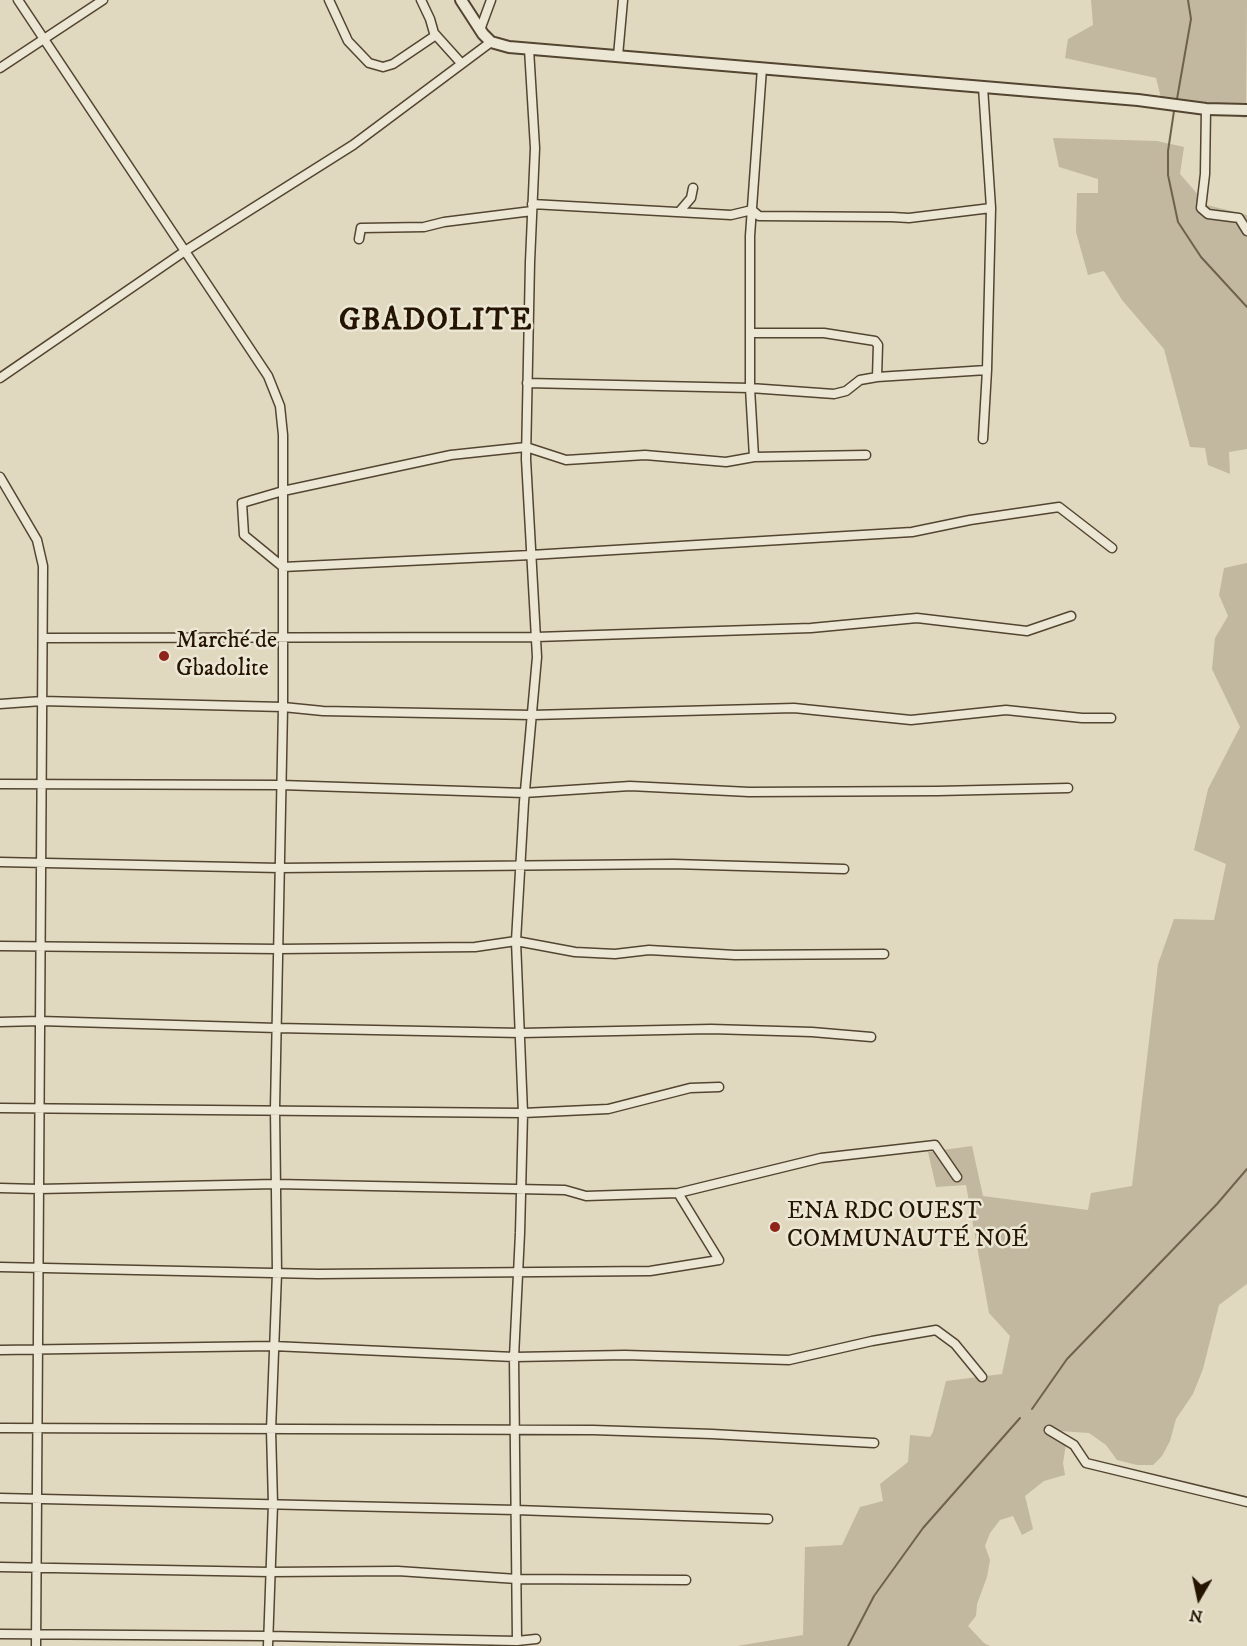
<!DOCTYPE html>
<meta charset="utf-8">
<style>
body{margin:0}
#map{position:relative;width:1247px;height:1646px;overflow:hidden;background:#e1d9bf;font-family:"IM FELL DW Pica",serif}
canvas{display:block}
.north{position:absolute;left:1169px;top:1568px;width:60px;height:60px;-webkit-text-stroke:4px #ece6d5;paint-order:stroke;rotate:189deg;font-size:16px;font-weight:700;line-height:24px;text-align:center;color:#241400}
.north::after{content:'';display:block;margin:auto;width:21px;height:27px;background:#241400;clip-path:polygon(50% 0,100% 100%,50% 72%,0 100%)}
</style>
<div id="map">
<canvas width="1247" height="1646"></canvas>
<div class="north">N</div>
</div>
<script>
const g = document.querySelector('canvas').getContext('2d');
g.lineJoin = 'round';
function fillPath(path, color) {
  g.fillStyle = color;
  g.fill(path, 'evenodd');
}
function shape(rows) {
  const path = new Path2D();
  for (const r of rows) {
    path.moveTo(r[0], r[1]);
    for (let i = 2; i < r.length; i += 2) path.lineTo(r[i], r[i + 1]);
  }
  return path;
}
function stroke(path, color, width, dash) {
  g.strokeStyle = color;
  g.lineWidth = width;
  g.lineCap = dash ? 'butt' : 'round';
  g.setLineDash(dash || []);
  g.stroke(path);
}
function label(font, color, halo, rows, align = 'center') {
  g.font = font + ' "IM FELL DW Pica",serif';
  g.lineWidth = 5;
  g.setLineDash([]);
  g.textBaseline = 'middle';
  g.strokeStyle = halo;
  g.fillStyle = color;
  for (const [text, x, y, turn = 0] of rows) {
    g.save();
    g.translate(x, y);
    g.rotate((+turn || 0) * Math.PI / 180);
    g.textAlign = isNaN(turn) ? turn : align;
    if (halo) g.strokeText(text, 0, 0);
    g.fillText(text, 0, 0);
    g.restore();
  }
}
const green = shape([
 [1091,0,1247,0,1246,118,1163,106,1156,78,1065,58,1068,39,1093,25],
 [1053,138,1157,141,1184,147,1180,174,1207,205,1247,215,1247,449,1229,452,1230,474,1208,465,1205,448,1190,447,1164,349,1122,300,1104,271,1088,275,1076,232,1077,193,1098,193,1098,179,1059,167],
 [1247,563,1247,1284,1219,1305,1203,1369,1193,1394,1176,1419,1170,1441,1162,1456,1153,1465,1137,1465,1117,1460,1106,1445,1089,1433,1045,1430,1066,1444,1063,1463,1065,1475,1044,1481,1025,1496,1033,1529,1022,1535,1013,1516,1000,1520,990,1533,985,1546,990,1560,987,1577,977,1604,976,1616,968,1626,984,1643,990,1646,737,1646,803,1635,805,1547,842,1545,860,1507,883,1501,880,1484,908,1462,910,1435,930,1437,933,1432,946,1381,1002,1374,1010,1336,989,1313,966,1185,936,1187,928,1152,972,1146,983,1196,1088,1210,1091,1193,1132,1186,1158,964,1174,919,1214,920,1226,864,1194,850,1208,789,1240,727,1212,669,1215,638,1228,616,1219,595,1224,568]
]);
const stream = shape([
 [1177,99,1191,19,1188,0],
 [1174,111,1168,151,1168,175,1178,222,1201,257,1247,307],
 [1032,1409,1067,1359,1217,1204,1247,1169],
 [848,1646,874,1596,923,1528,1020,1418]
]);
const minor = shape([
 [18,0,268,376,280,406,283,435,283,707,275,1109,277,1273,271,1430,273,1504,268,1646],
 [329,0,348,41,369,63,383,67,393,64,436,35],
 [421,0,430,19,434,33,461,63],
 [480,30,491,0],
 [618,56,623,0],
 [0,68,103,0],
 [1206,109,1205,174,1201,208,1208,214,1239,218,1247,231],
 [532,204,731,215,752,210,759,216,892,217,909,218,991,208],
 [679,212,691,198,693,188],
 [359,239,361,228,424,227,444,222,532,211],
 [750,333,824,333,875,341,878,345,877,377],
 [0,378,185,251,353,145,491,42],
 [527,383,750,388,834,394,846,391,860,380,877,377,987,370],
 [983,439,987,370,991,208,983,87],
 [866,455,754,457,726,462,645,455,566,460,526,447,451,455,283,491,242,503,244,535,283,567,531,555,912,532,970,520,1059,507,1112,548],
 [754,457,750,388,750,236,762,68],
 [0,477,37,540,43,566,36,1646],
 [43,638,536,637,811,628,917,618,1027,631,1071,616],
 [0,704,42,701,283,707,323,711,532,715,794,708,911,720,1006,710,1082,718,1111,718],
 [0,784,281,785,524,793,630,786,749,792,938,791,1068,788],
 [0,862,280,868,673,864,844,869],
 [0,946,278,949,475,947,516,941,575,952,615,954,649,950,735,955,884,954],
 [0,1022,40,1021,277,1028,521,1033,711,1029,812,1032,871,1037],
 [0,1108,523,1113,608,1109,690,1088,719,1087],
 [0,1188,39,1189,276,1184,565,1190,586,1196,678,1193,821,1158,935,1145,957,1177],
 [0,1267,318,1274,650,1271,719,1260,678,1193],
 [0,1350,273,1346,514,1357,625,1355,789,1360,872,1341,936,1330,955,1344,982,1377],
 [0,1428,593,1430,712,1434,874,1443],
 [1049,1430,1074,1445,1086,1463,1247,1502],
 [0,1498,516,1510,768,1519],
 [0,1567,270,1572,398,1571,517,1579,686,1580],
 [0,1634,268,1636,517,1641,536,1639],
 [517,1641,514,1357,520,1233,523,1113,516,941,524,802,537,657,526,459,530,262,535,148,529,49]
]);
const tertiary = shape([
 [461,0,483,34,491,42,509,47,1138,100,1206,109,1247,110]
]);
const markers = [
 [164,656,6,"#8f2418"],
 [775,1227,6,"#8f2418"]
];
const poiNames = [
 ["Marché de",176,642],
 ["Gbadolite",176,670],
 ["ENA RDC OUEST",787,1213],
 ["COMMUNAUTÉ NOÉ",787,1241]
];
const districtNames = [
 ["GBADOLITE",436,323]
];
fillPath(green, '#c1b89f');
stroke(stream, '#6f624c', 2);
stroke(minor, '#534530', 11);
stroke(tertiary, '#534530', 14);
stroke(minor, '#ece6d5', 8);
stroke(tertiary, '#ece6d5', 10);
for (const [x, y, r, color] of markers) {
  const dot = new Path2D();
  dot.arc(x, y, r, 0, 2 * Math.PI);
  g.fillStyle = color;
  g.fill(dot);
  stroke(dot, '#ece6d5', 2);
}
label('24px', '#241400', '#ece6d5', poiNames, 'left');
g.letterSpacing = '1.5px';
label('bold 30px', '#241400', '#ece6d5', districtNames);
g.letterSpacing = '0px';
</script>
